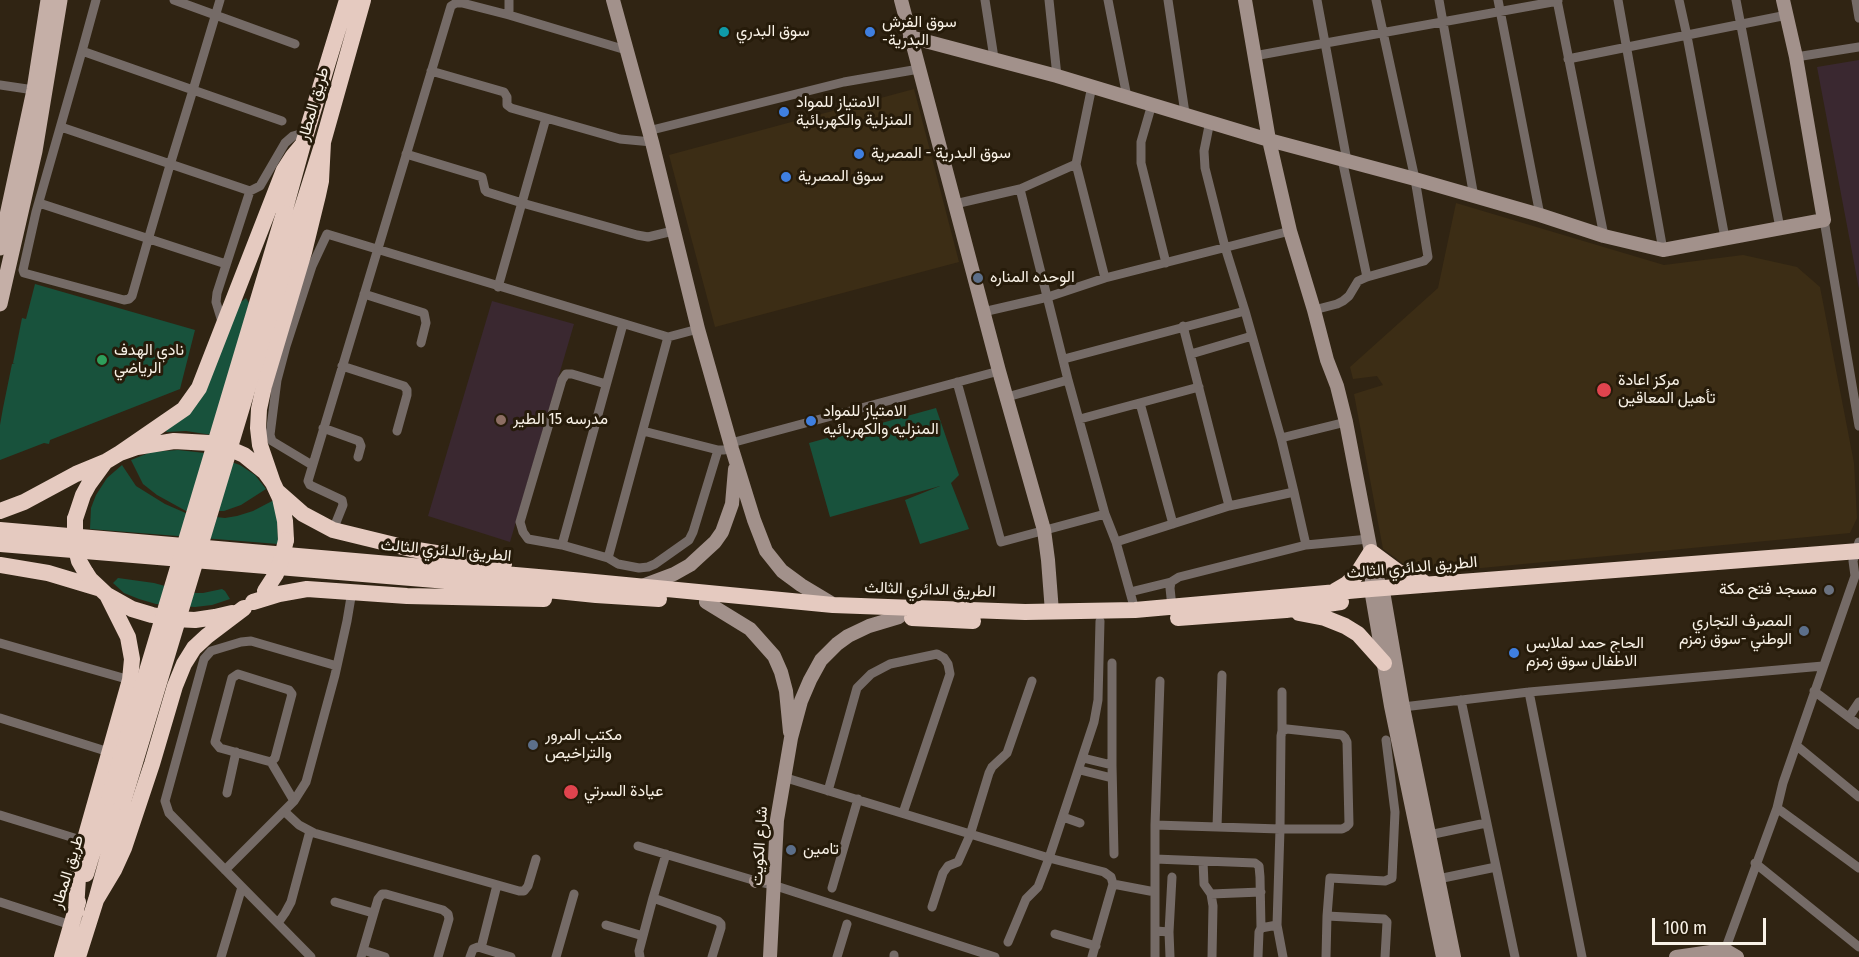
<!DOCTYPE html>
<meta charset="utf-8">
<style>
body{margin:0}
#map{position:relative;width:1859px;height:957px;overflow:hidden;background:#302413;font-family:"Fira Sans Condensed",sans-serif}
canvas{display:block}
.scale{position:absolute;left:1652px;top:918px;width:114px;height:27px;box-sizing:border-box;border:3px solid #f9f2e7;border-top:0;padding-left:8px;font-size:18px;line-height:21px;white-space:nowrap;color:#f9f2e7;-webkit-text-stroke:4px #261b0a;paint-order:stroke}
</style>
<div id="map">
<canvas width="1859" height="957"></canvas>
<div class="scale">100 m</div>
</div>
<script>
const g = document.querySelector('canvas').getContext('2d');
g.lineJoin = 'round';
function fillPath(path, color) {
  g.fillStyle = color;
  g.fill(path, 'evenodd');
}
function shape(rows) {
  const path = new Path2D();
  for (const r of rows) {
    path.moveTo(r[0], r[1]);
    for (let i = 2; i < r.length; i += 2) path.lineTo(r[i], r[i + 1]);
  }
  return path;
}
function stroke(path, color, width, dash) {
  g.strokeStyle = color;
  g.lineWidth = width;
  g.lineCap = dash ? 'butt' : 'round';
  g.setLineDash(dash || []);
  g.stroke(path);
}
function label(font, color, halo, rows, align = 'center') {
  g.font = font + ' "Fira Sans Condensed",Vazirmatn,sans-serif';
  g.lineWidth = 6;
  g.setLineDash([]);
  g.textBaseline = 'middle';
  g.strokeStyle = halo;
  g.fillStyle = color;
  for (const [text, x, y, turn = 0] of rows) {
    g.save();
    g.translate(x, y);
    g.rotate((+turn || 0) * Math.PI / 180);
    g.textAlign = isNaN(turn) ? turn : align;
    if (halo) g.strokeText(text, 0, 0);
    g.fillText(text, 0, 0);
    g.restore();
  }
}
const built = shape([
 [914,89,959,262,715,327,669,155],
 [1456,203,1664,265,1743,255,1797,267,1820,287,1854,463,1857,518,1850,533,1418,574,1383,549,1354,394,1383,385,1377,376,1353,379,1350,367,1438,288]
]);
const education = shape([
 [1859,60,1859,289,1817,67],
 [492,301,574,324,510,542,428,516]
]);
const green = shape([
 [35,284,195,330,180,389,50,440,49,444,44,443,0,460,0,425,3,408,12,364,15,363,13,363,22,318,26,319],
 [246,298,249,303,212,435,186,431,166,432,241,302],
 [936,408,959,475,951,483,969,529,920,544,905,500,940,486,830,517,809,443],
 [178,450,205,453,240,465,255,475,266,489,241,505,224,511,186,511,157,495,143,484,131,460,151,452],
 [122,465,136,486,165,504,188,514,225,518,237,516,253,511,274,500,277,508,278,544,90,529,91,508,96,495,107,478],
 [118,578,154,583,191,593,203,593,222,589,225,591,230,599,212,605,195,607,156,604,139,599,124,593,113,583]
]);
const street = shape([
 [174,0,295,44],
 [220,0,193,90,170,165,148,240,132,296,129,299,124,300,24,273,23,270,36,212,82,51,193,90,282,121],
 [985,0,994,58],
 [1049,0,1057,76],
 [1108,0,1127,97],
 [1168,0,1185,113],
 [1317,0,1347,161],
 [1439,0,1474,197],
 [1498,0,1540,215],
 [1557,0,1604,236],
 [1618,0,1663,250],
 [1679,0,1687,36,1725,238],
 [1736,0,1780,228],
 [1856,0,1859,18],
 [509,15,509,0],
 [82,51,96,0],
 [1254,56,1558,1],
 [1796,57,1859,47],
 [1568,59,1787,15],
 [431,71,504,92,507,97,507,105,511,108,620,139,652,142],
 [0,85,34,90],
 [1092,86,1076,164,1105,278],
 [1152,104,1141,142,1141,163,1166,263],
 [1210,121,1204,151,1205,168,1225,247,1245,311,1281,438,1346,422],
 [61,127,250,191],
 [648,131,844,82,919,69],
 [406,154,482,177,485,190,487,192,522,203,637,235,648,237,673,231],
 [1342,159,1367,277],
 [1020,189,1076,164],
 [39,203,226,264],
 [955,204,1020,189,1068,380],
 [1824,220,1859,426],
 [498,287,546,118],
 [364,294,424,313,426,323,421,343],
 [1314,310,1337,304,1343,301,1349,296,1358,281,1367,277,1424,261,1428,257,1415,179,1376,0],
 [983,312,1048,297,1105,278,1290,231],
 [223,325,216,302,217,293,250,191,260,186,285,143,293,136,307,132],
 [1183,326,1229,506,1294,492,1281,438],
 [1191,354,1252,336],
 [1064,359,1245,311],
 [342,366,404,386,407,390,407,395,397,431],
 [957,382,1001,542,1105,514,1068,380,1007,397],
 [606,384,572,374,566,374,562,380,520,522,523,532,528,539,562,545,608,558,618,564,639,568,648,567,655,564,689,540,693,532,718,450],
 [1140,403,1173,524],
 [1080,419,1199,387],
 [323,428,359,441,361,446,358,457],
 [643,431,718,450,724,450],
 [731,443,999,371],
 [312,465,272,441,270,435,277,380,286,346,312,266,327,234,668,337,698,329],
 [1105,514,1116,542,1135,610],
 [333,530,343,505,342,500,310,485,308,481,451,6,456,3,462,3,509,15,626,50],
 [1116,542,1229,506],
 [562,545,623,324],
 [1306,545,1369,539],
 [608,558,668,337],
 [1130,592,1171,582],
 [1172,607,1170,588,1171,582,1179,577,1306,545,1294,492],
 [1100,621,1098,700,1094,722,1049,858,1104,872,1111,877,1113,884],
 [0,643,130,680],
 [1112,663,1112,765,1114,854],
 [1814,691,1859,725],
 [1529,692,1582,957],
 [1461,700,1515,957],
 [1403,707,1529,692,1823,666],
 [1849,717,1859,702],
 [0,718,109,752],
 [1287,729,1342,735,1345,738,1347,742,1349,824,1346,827,1342,829,1280,829,1281,736,1282,731,1287,729],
 [1282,731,1282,692],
 [1797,746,1859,797],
 [1083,758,1112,765],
 [271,762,275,758,292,694,289,690,238,674,232,678,215,742,220,748,271,762,294,801],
 [1080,770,1112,778],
 [783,777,1049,858,1038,887,1026,899,1008,942],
 [828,791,857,688,871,674,890,664,937,654,944,658,948,664,950,674,903,813],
 [227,793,236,752],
 [1777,808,1859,868],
 [284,811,299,825,314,833,519,891,524,891,528,886,536,859],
 [0,815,84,841],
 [1063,817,1080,823],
 [1155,825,1160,681],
 [1217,827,1222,675],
 [1429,835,1486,823],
 [638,846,756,881,773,885,995,957],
 [1155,859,1255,863,1259,866,1260,877,1261,928],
 [1203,861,1204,884,1211,894,1213,906,1212,957],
 [1755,863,1859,947],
 [225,870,294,801,306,782,335,675,347,621,352,591],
 [1438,879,1496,867],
 [832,888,858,799],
 [1211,894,1261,892],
 [653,898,666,854],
 [0,902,71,925],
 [335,902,373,913],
 [932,907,943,873,948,866,958,862,970,835,989,773,992,767,1007,753,1032,681],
 [1327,916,1330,878,1385,881,1392,878,1395,812,1386,740],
 [278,923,285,913,291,902,310,831],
 [606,925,643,936],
 [1156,931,1169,932,1170,957],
 [1169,932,1172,877],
 [1055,934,1096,946],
 [481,948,497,885],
 [363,950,385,957],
 [1725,950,1777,808,1783,783,1855,576,1853,561,1859,542],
 [221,957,242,887],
 [311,957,169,813,165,801,204,659,211,651,241,642,251,641,337,666],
 [361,957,378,899,382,894,386,894,443,910,448,914,449,919,438,957],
 [470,957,473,949,478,947,511,957],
 [556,957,574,894],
 [640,957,639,951,653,898,718,921,721,924,721,928,712,957],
 [837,957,847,924],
 [894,957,894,955],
 [1092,957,1113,884,1155,892],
 [1155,957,1155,825,1280,829,1277,925,1283,957],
 [1258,957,1259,932,1261,928,1277,925],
 [1326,957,1327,916,1384,919,1387,922,1385,957]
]);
const secondary = shape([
 [613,0,652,142,698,329,732,449,754,520,766,551,782,571,801,585,831,603],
 [901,0,999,371,1044,530,1048,560,1052,612],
 [1245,0,1269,140,1415,179,1540,215,1604,236,1663,250,1824,220,1796,57,1783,0],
 [910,37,1057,76,1269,140,1290,231,1314,310,1327,360,1337,386,1346,422,1371,552,1373,571,1371,589,1391,706,1443,957],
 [1378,581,1384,597,1403,707,1454,957],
 [642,586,674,574,690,565,715,542,722,532,732,504,735,469],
 [706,602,750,629,774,656,781,672,786,691,790,732],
 [756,881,773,875],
 [770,957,777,820,791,738,801,701,810,680,821,660,837,644,848,636,869,626,899,617],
 [1676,957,1725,950,1737,957]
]);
const primary = shape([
 [0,248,34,90,48,0],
 [0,304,35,151,60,0]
]);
const highway = shape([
 [284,213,303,144,347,0],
 [299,218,323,142,363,0],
 [120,453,184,409,199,388,284,170,293,156,303,144],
 [273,483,260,445,258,428,259,409,264,386,304,252,318,195,321,181,323,142],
 [278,492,303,514,333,530,411,549,504,564],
 [0,511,24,502,76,474,105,462],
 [75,519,83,495,89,484,105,462,120,453,137,447,174,441,209,443,228,448,244,455,265,472,273,483,280,498,285,521,286,540],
 [0,530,584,581,833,605,1025,612,1135,610,1371,589,1859,551],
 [0,544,508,586,596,595,659,599],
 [0,565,48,573,98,588],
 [86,573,90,579,107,595,132,609,152,615,174,619,195,620,215,617,232,613],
 [1335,591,1347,584,1357,574,1371,552,1398,572,1423,582],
 [253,602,279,594,307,589,407,596,544,599],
 [1299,613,1325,618,1345,626,1358,634,1384,663],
 [912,618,973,621],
 [1178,618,1286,610,1341,602],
 [86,874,109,798],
 [96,900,114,870,124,848,152,764,175,686,184,664,194,648,207,636,244,608],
 [76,911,79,860,130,680,132,659,128,637,107,595],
 [62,957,78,902],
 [78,957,96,900,123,802]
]);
const highwayBridge = shape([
 [75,519,75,545,79,561,86,573],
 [265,591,276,574,281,561,286,540],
 [109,798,284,213],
 [123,802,299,218]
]);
const markers = [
 [724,32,6,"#0f9aa8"],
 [870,32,6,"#3f7fe0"],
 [784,112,6,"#3f7fe0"],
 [859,154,6,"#3f7fe0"],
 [786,177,6,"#3f7fe0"],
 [978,278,6,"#5c6f8a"],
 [102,360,6,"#2e9e5b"],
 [1604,390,8,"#e0444e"],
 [501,420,6,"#8d6e63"],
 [811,421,6,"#3f7fe0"],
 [1829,590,6,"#6b7280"],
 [1804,631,6,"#5c6f8a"],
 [1514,653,6,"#3f7fe0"],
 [533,745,6,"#5c6f8a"],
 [571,792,8,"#e0444e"],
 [791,850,6,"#5c6f8a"]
];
const poiNames = [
 ["سوق الفرش",882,23],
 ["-البدرية",882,41],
 ["سوق البدري",736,32],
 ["الامتياز للمواد",796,103],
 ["المنزلية والكهربائية",796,121],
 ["سوق البدرية - المصرية",871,154],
 ["سوق المصرية",798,177],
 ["الوحده المناره",990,278],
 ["نادي الهدف",114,351],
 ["الرياضي",114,369],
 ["مركز اعادة",1618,381],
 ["تأهيل المعاقين",1618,399],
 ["الامتياز للمواد",823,412],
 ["المنزليه والكهربائيه",823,430],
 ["مدرسه 15 الطير",513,420],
 ["مسجد فتح مكة",1817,590,"right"],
 ["المصرف التجاري",1792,622,"right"],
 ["الوطني -سوق زمزم",1792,640,"right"],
 ["الحاج حمد لملابس",1526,644],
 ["الاطفال سوق زمزم",1526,662],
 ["مكتب المرور",545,736],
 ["والتراخيص",545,754],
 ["عيادة السرتي",584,792],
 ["تامين",803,850]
];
const streetNames = [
 ["طريق المطار",314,104,-74],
 ["الطريق الدائري الثالث",446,551,5],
 ["الطريق الدائري الثالث",1412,568,-5],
 ["الطريق الدائري الثالث",930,590,2],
 ["شارع الكويت",760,846,-86],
 ["طريق المطار",68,872,-73]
];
fillPath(built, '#3c2d15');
fillPath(education, '#3a2830');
fillPath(green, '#18523c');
stroke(street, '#756b67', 9);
stroke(secondary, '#a2918b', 14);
stroke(primary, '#c5afa7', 15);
stroke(highway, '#e5cac0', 16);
stroke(highwayBridge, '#e5cac0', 16);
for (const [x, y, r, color] of markers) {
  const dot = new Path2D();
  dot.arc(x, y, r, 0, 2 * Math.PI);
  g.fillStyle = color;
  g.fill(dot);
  stroke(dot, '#261b0a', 2);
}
label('16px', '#f9f2e7', '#261b0a', poiNames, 'left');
label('16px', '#f9f2e7', '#261b0a', streetNames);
</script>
